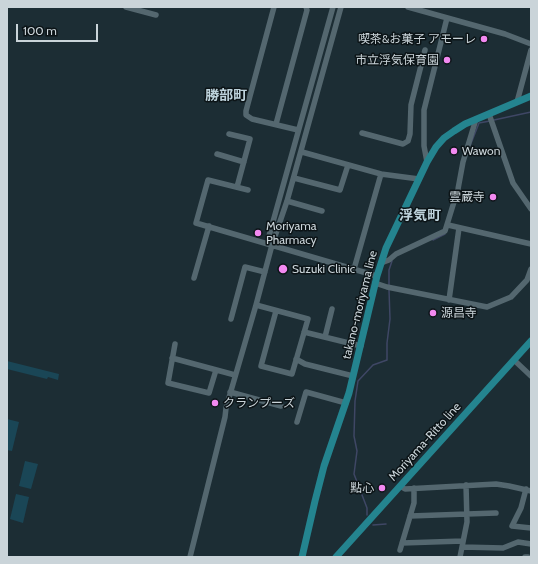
<!DOCTYPE html>
<meta charset="utf-8">
<style>
body{margin:0}
#map{position:relative;width:538px;height:564px;overflow:hidden;background:#1c2d34;font-family:Cabin,sans-serif}
canvas{display:block}
.frame{position:absolute;inset:0;border:8px solid #cad4d9;pointer-events:none}
.scale{position:absolute;left:16px;top:24px;width:82px;height:18px;box-sizing:border-box;border:2px solid #cad4d9;border-top:0;padding-left:5px;font-size:12px;line-height:14px;white-space:nowrap;color:#cad4d9;-webkit-text-stroke:3px #0c1417;paint-order:stroke}
</style>
<div id="map">
<canvas width="538" height="564"></canvas>
<div class="frame"></div>
<div class="scale">100 m</div>
</div>
<script>
const g = document.querySelector('canvas').getContext('2d');
g.lineJoin = 'round';
function fillPath(path, color) {
  g.fillStyle = color;
  g.fill(path, 'evenodd');
}
function shape(rows) {
  const path = new Path2D();
  for (const r of rows) {
    path.moveTo(r[0], r[1]);
    for (let i = 2; i < r.length; i += 2) path.lineTo(r[i], r[i + 1]);
  }
  return path;
}
function stroke(path, color, width, dash) {
  g.strokeStyle = color;
  g.lineWidth = width;
  g.lineCap = dash ? 'butt' : 'round';
  g.setLineDash(dash || []);
  g.stroke(path);
}
function label(font, color, halo, rows, align = 'center') {
  g.font = font + ' Cabin,"Noto Sans JP",sans-serif';
  g.lineWidth = 3;
  g.setLineDash([]);
  g.textBaseline = 'middle';
  g.strokeStyle = halo;
  g.fillStyle = color;
  for (const [text, x, y, turn = 0] of rows) {
    g.save();
    g.translate(x, y);
    g.rotate((+turn || 0) * Math.PI / 180);
    g.textAlign = isNaN(turn) ? turn : align;
    if (halo) g.strokeText(text, 0, 0);
    g.fillText(text, 0, 0);
    g.restore();
  }
}
const green = shape([
 [7,361,59,374,58,380,48,377,47,379,7,369],
 [7,419,19,422,12,451,7,450],
 [25,461,38,464,31,489,19,486],
 [16,494,29,497,23,523,10,519]
]);
const stream = shape([
 [494,120,531,112],
 [470,146,479,123,490,121],
 [433,240,445,234],
 [389,286,389,270,392,261],
 [367,515,367,508,354,474,357,451,354,436,355,401,358,381,373,365,387,360,387,343,390,319,389,290],
 [373,525,386,524]
]);
const minor = shape([
 [126,7,156,15],
 [274,7,250,96,246,111,246,115,252,119,298,130],
 [408,7,505,34,531,44],
 [517,102,531,50],
 [489,114,513,183,531,209],
 [276,124,307,10,306,7],
 [362,133,403,144,408,141,410,134,411,105,425,50],
 [229,134,250,139,237,187],
 [302,152,381,174,419,179],
 [217,154,244,162],
 [427,162,424,146,424,110,447,18],
 [294,178,340,190,348,165],
 [248,190,208,180,196,223,377,276],
 [287,201,322,211],
 [448,225,531,244],
 [272,245,269,236,333,7],
 [381,263,389,260,396,254,445,231,458,189,463,162,476,119],
 [354,269,381,174],
 [194,278,209,226],
 [375,283,387,287,487,307,511,297,527,280,531,269],
 [449,300,459,228],
 [276,311,261,366,292,374,308,319,256,305,272,245,287,201,341,7],
 [231,319,245,267,265,272],
 [304,332,361,346],
 [325,337,332,309],
 [175,344,168,383,209,393,216,370],
 [172,358,235,375],
 [296,359,305,364,353,376],
 [514,360,531,376],
 [230,392,281,406],
 [297,422,306,392,346,403],
 [400,486,405,489,496,484,509,486,531,491],
 [526,489,521,508,512,526,531,528],
 [410,516,496,513],
 [402,543,463,541],
 [462,547,503,548,518,542,531,544],
 [400,550,414,503,414,488],
 [190,557,225,417,226,408,256,305],
 [460,557,467,522,466,485],
 [525,557,528,557]
]);
const major = shape([
 [302,557,315,501,324,466,349,393,377,276,386,248,427,162,436,147,444,138,454,131,465,124,531,96],
 [336,557,531,341]
]);
const markers = [
 [484,39,4,"#f389f1"],
 [447,60,4,"#f389f1"],
 [454,151,4,"#f389f1"],
 [493,197,4,"#f389f1"],
 [258,233,4,"#f389f1"],
 [283,269,5,"#f389f1"],
 [433,313,4,"#f389f1"],
 [215,403,4,"#f389f1"],
 [382,488,4,"#f389f1"]
];
const poiNames = [
 ["喫茶&お菓子 アモーレ",476,39,"right"],
 ["市立浮気保育園",439,60,"right"],
 ["Wawon",462,151],
 ["雲蔵寺",485,197,"right"],
 ["Moriyama",266,226],
 ["Pharmacy",266,240],
 ["Suzuki Clinic",292,269],
 ["源昌寺",441,313],
 ["クランプーズ",223,403],
 ["點心",374,488,"right"]
];
const streetNames = [
 ["takano-moriyama line",360,305,-76],
 ["Moriyama-Ritto line",425,442,-48]
];
const quarterNames = [
 ["勝部町",226,96],
 ["浮気町",420,216]
];
fillPath(green, '#1a4656');
stroke(stream, '#3f4765', 1.5);
stroke(minor, '#54676f', 5.5);
stroke(major, '#24848f', 7);
for (const [x, y, r, color] of markers) {
  const dot = new Path2D();
  dot.arc(x, y, r, 0, 2 * Math.PI);
  g.fillStyle = color;
  g.fill(dot);
  stroke(dot, '#0c1417', 1.5);
}
label('12px', '#cad4d9', '#0c1417', poiNames, 'left');
label('12px', '#cad4d9', '#0c1417', streetNames);
label('bold 14px', '#bed3dc', '#0c1417', quarterNames);
</script>
